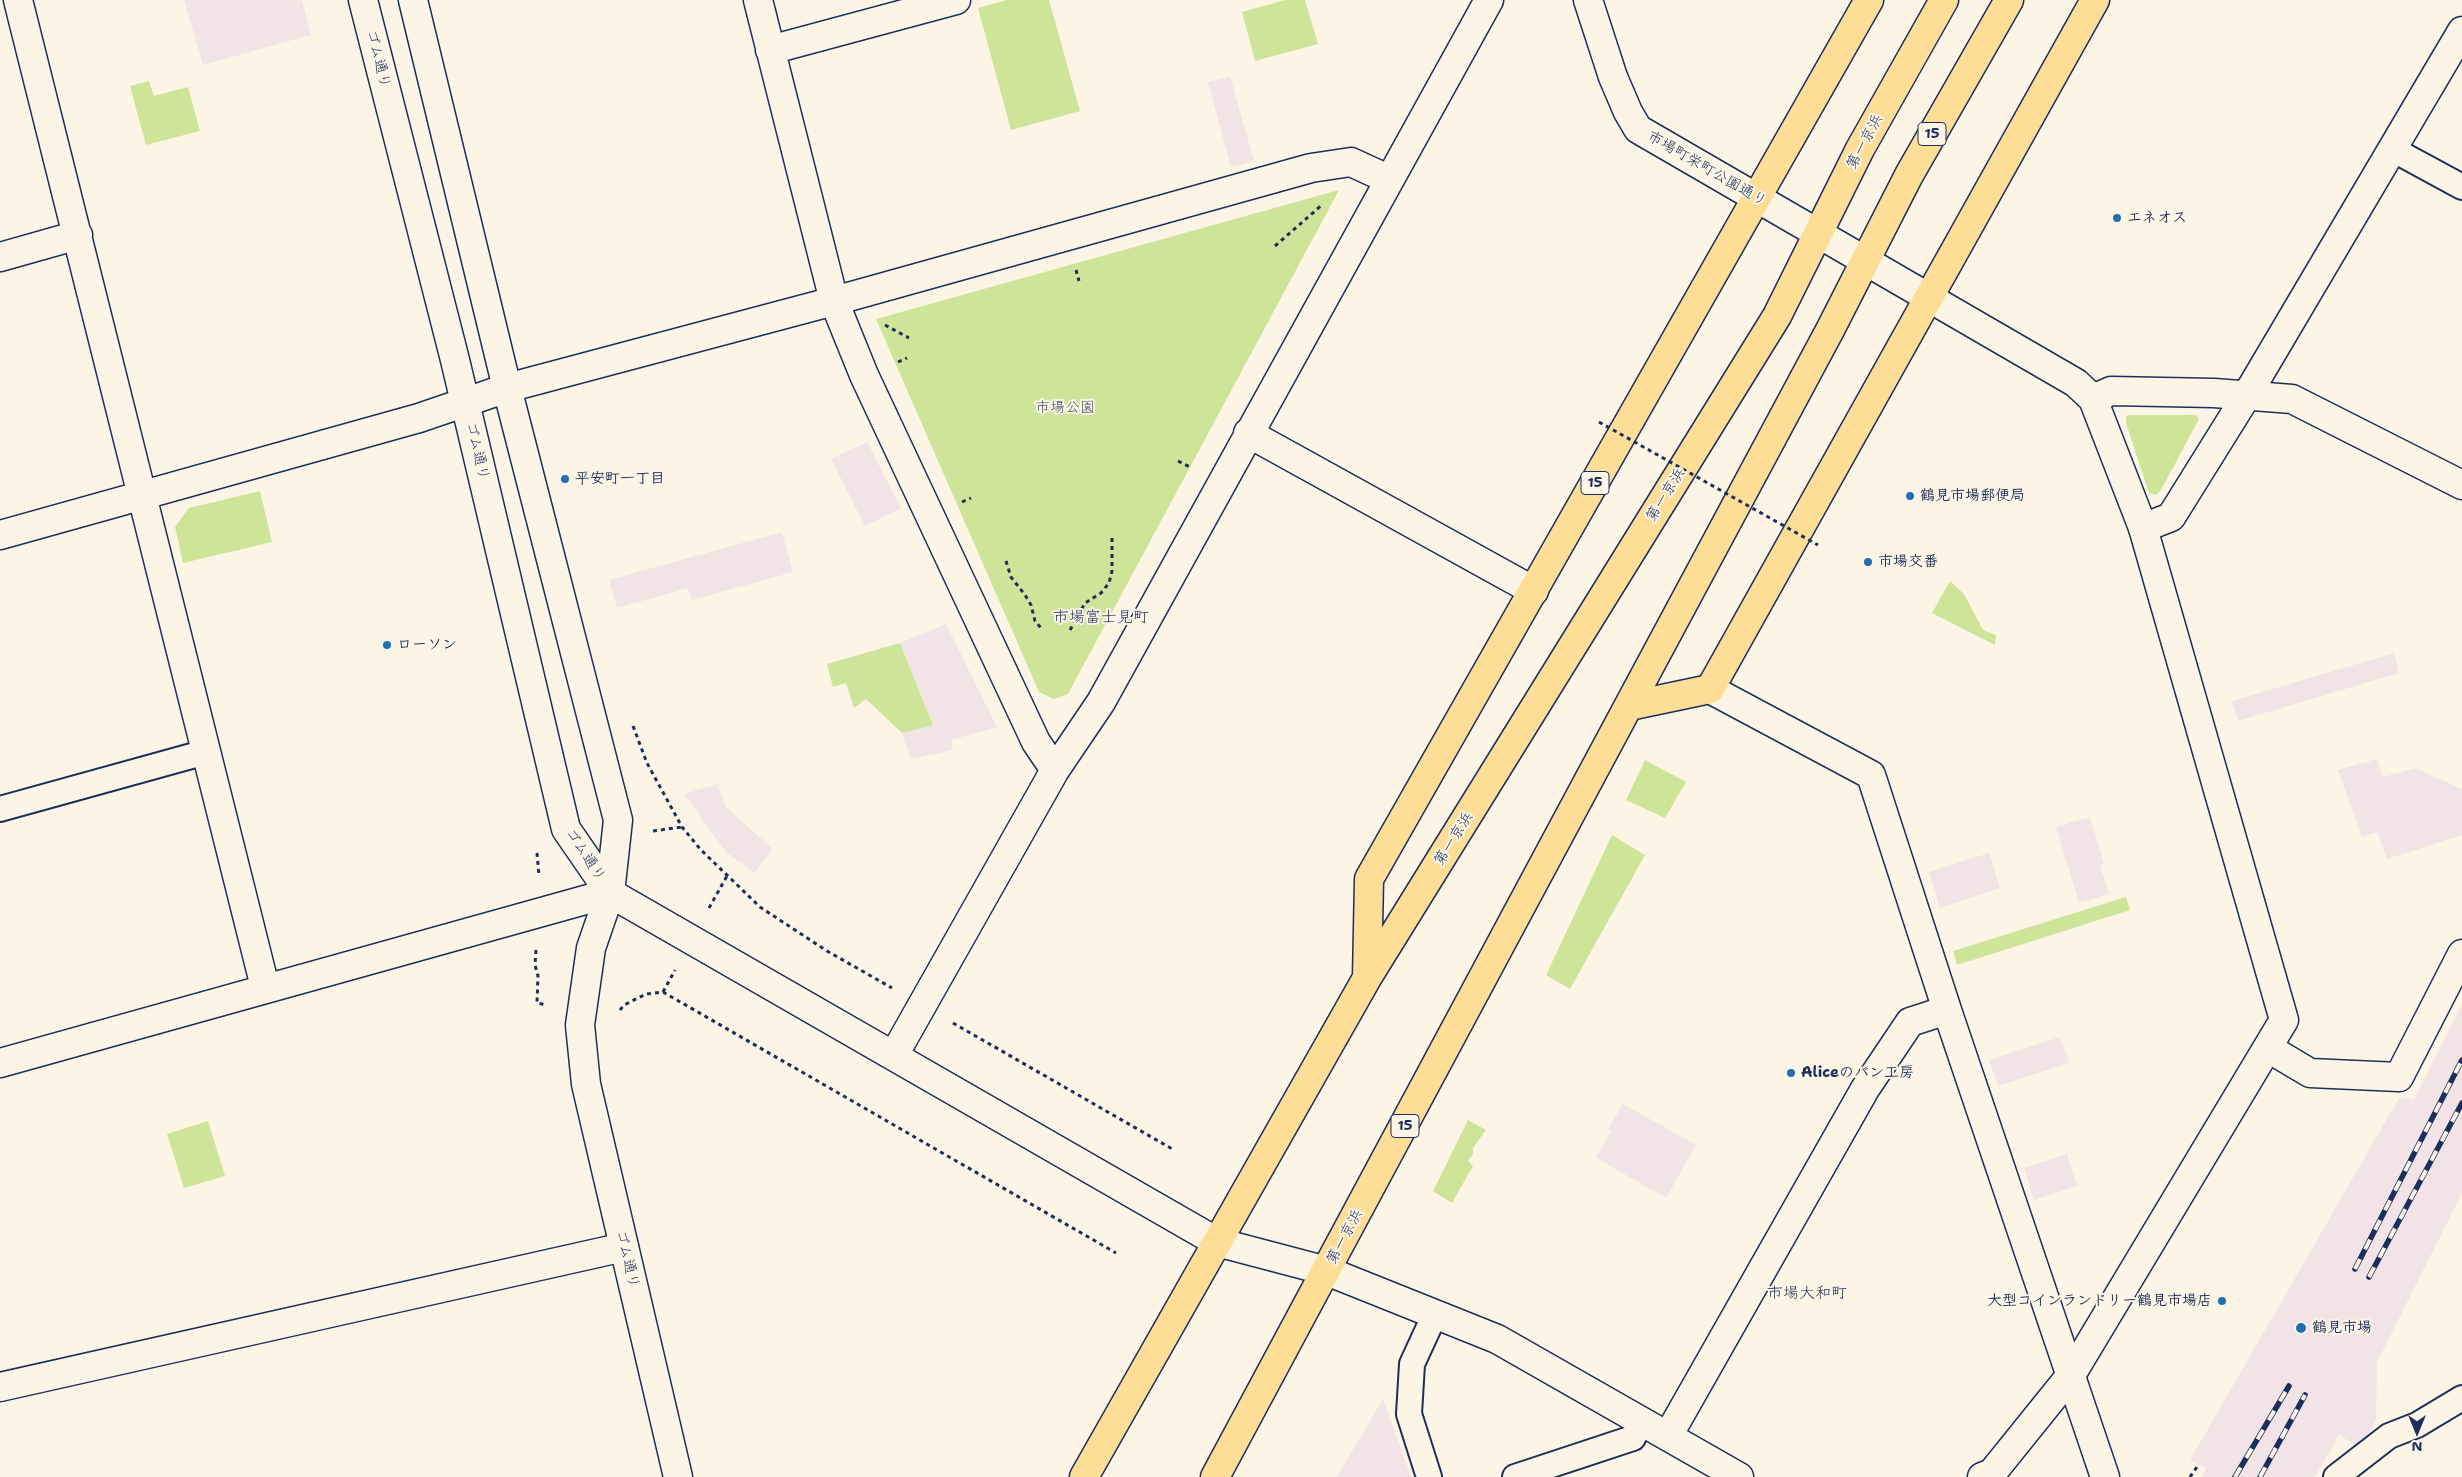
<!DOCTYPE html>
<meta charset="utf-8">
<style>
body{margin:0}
#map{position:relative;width:2462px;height:1477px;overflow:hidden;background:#fcf5e5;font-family:"Shantell Sans",sans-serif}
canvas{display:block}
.north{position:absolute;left:2392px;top:1407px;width:50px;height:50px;-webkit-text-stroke:4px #fcf5e5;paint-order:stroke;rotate:180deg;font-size:14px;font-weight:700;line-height:20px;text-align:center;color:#1b2f5e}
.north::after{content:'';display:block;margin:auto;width:18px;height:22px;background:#1b2f5e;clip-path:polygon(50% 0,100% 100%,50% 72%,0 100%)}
</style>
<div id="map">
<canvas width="2462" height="1477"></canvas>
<div class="north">N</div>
</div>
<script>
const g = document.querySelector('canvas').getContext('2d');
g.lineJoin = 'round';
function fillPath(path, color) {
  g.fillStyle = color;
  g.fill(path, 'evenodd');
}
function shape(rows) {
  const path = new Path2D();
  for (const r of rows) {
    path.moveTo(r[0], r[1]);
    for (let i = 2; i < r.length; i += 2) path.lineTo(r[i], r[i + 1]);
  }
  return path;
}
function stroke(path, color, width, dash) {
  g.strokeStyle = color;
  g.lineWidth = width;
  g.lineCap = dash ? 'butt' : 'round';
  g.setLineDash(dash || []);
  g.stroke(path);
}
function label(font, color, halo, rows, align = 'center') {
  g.font = font + ' "Shantell Sans","Klee One",sans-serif';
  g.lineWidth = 4;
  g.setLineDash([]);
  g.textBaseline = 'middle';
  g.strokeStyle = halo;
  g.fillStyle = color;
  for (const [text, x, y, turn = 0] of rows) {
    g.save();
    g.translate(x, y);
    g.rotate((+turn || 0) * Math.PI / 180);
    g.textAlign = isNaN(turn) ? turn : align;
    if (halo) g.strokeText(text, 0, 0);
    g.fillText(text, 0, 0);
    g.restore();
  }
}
const built = shape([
 [184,0,302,0,311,35,203,65],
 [1230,76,1254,161,1231,167,1208,82],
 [867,442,901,508,865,526,831,459],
 [782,532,793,572,692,600,688,588,617,608,609,580],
 [946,624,997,727,951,740,953,750,911,759,902,733,933,724,900,643],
 [2394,653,2399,673,2238,721,2232,701],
 [2377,759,2383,777,2415,768,2462,789,2462,835,2387,859,2377,832,2362,837,2338,770],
 [717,784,726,807,773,849,754,873,726,852,684,794],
 [2090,817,2104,864,2100,866,2109,894,2079,903,2056,827],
 [1989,853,2000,888,1940,908,1929,872],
 [2462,1004,2462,1193,2377,1362,2376,1419,2365,1441,2354,1444,2339,1435,2315,1477,2202,1477,2206,1468,2190,1460,2399,1098,2414,1099],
 [2060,1037,2069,1063,1998,1086,1989,1060],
 [1623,1104,1696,1145,1666,1198,1596,1158,1611,1132,1608,1129],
 [2067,1154,2077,1186,2034,1200,2024,1168],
 [1383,1399,1411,1477,1337,1477]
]);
const green = shape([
 [1007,0,1049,0,1080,111,1011,130,978,8],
 [1285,0,1305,0,1318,44,1255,61,1242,12],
 [149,81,154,96,188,87,200,131,146,145,130,86],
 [1339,190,1068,694,1054,699,1039,692,876,319],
 [2130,415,2196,415,2199,419,2161,490,2156,495,2149,493,2126,423,2126,416],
 [260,491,272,542,183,563,175,527,189,508],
 [1950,581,1964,594,1983,630,1996,635,1995,645,1932,613],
 [900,643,933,725,902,733,866,699,854,708,846,683,833,687,827,664],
 [1645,760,1686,782,1665,818,1626,800],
 [1612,835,1645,855,1570,989,1546,975],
 [2126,897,2130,910,1957,965,1953,951],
 [1468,1120,1486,1130,1473,1148,1473,1154,1468,1161,1473,1166,1452,1203,1433,1191],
 [208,1121,225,1176,184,1188,167,1134]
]);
const path = shape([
 [1275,246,1323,204],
 [1076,270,1079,281],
 [885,325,909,338],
 [898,362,907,358],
 [1178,461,1190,467],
 [962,502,971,498],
 [1006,561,1011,577,1025,595,1031,605,1035,621,1041,628],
 [1070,630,1085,603,1101,593,1109,583,1112,571,1112,536],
 [633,726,647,763,682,827,701,850,760,907,827,951,892,988],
 [653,831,682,827],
 [537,853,539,876],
 [709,908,727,876],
 [536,950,535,965,538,976,537,1003,547,1005],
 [663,992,675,970],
 [620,1010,624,1005,646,994,663,992,1116,1253],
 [953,1023,1174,1150],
 [2190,1477,2199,1464]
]);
const lane = shape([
 [2392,149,2462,187],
 [0,809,206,752],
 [1429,1477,1409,1414,1412,1364,1435,1314],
 [1515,1477,1633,1438,1641,1421],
 [2336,1477,2389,1436,2417,1425,2462,1398]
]);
const street = shape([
 [18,0,265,987],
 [758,0,834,301,864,375,1036,742,1055,770],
 [770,50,956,0],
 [0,257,78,235],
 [2093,399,2111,391,2214,393,2292,399,2462,485],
 [1248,433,1534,591],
 [2143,528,2171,517,2247,395,2462,31],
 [0,535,419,418,507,388,834,301,1311,168,1351,162,1388,179],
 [1710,689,1871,775,1947,1010,2105,1477],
 [2268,1048,2310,1073,2399,1077,2462,954],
 [894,1055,1055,770,1101,702,1489,0],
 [0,1063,610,893],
 [1327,1271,1497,1339,1739,1477],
 [0,1387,624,1247],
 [1668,1436,1865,1089,1910,1022,1947,1010],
 [1982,1477,1992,1473,2071,1375]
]);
const secondary = shape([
 [363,0,455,360,566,829,610,893,1217,1242,1327,1271],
 [413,0,507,388,618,820,610,893,591,948,580,1025,586,1084,678,1477],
 [1588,0,1613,77,1628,112,1638,129,2076,383,2093,399,2143,528,2284,1020,2071,1375]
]);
const highway = shape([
 [1629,706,1710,689,2095,0],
 [1367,978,1369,879,1869,0],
 [1084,1477,1367,978,1777,316,1860,149,1944,0],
 [1215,1477,1830,330,1909,175,2009,0]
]);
const rail = shape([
 [2355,1269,2462,1060],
 [2369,1277,2462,1103],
 [2235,1477,2289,1386],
 [2260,1477,2305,1395]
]);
const pathBridge = shape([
 [1599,422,1818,545]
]);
const markers = [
 [2117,218,5,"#1f6fb2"],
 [565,479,5,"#1f6fb2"],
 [1910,496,5,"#1f6fb2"],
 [1868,562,5,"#1f6fb2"],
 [387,645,5,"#1f6fb2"],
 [1791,1073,5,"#1f6fb2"],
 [2222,1301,5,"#1f6fb2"],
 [2301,1328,6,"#1f6fb2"]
];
const shields = [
 [1932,134,28],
 [1595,483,28],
 [1405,1126,28]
];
const shieldNames = [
 ["15",1932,134],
 ["15",1595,483],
 ["15",1405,1126]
];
const streetNames = [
 ["ゴム通り",378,59,76],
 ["第一京浜",1865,142,-62],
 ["市場町栄町公園通り",1707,169,30],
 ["ゴム通り",477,451,77],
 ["第一京浜",1666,495,-58],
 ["第一京浜",1454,839,-58],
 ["ゴム通り",585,855,57],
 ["第一京浜",1345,1237,-62],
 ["ゴム通り",627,1259,77]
];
const poiNames = [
 ["エネオス",2127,218],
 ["平安町一丁目",575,479],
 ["鶴見市場郵便局",1920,496],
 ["市場交番",1878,562],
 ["ローソン",397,645],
 ["Aliceのパン工房",1801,1073],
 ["大型コインランドリー鶴見市場店",2212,1301,"right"],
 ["鶴見市場",2312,1328]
];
const parkNames = [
 ["市場公園",1065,408]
];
const neighbourhoodNames = [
 ["市場富士見町",1101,618],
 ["市場大和町",1807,1294]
];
fillPath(built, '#f2e4e6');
fillPath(green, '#cee499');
stroke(lane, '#1b2f5e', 28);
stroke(street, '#1b2f5e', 31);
stroke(secondary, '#1b2f5e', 31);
stroke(highway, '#1b2f5e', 31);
stroke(path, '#1b2f5e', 3, [4, 4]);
stroke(lane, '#fcf5e5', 24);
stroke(street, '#fcf5e5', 28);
stroke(secondary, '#fcf5e5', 28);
stroke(highway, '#fedd96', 28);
stroke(rail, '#1b2f5e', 5.5);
stroke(rail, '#fcf5e5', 4, [11]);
stroke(pathBridge, '#1b2f5e', 3, [4, 4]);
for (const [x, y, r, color] of markers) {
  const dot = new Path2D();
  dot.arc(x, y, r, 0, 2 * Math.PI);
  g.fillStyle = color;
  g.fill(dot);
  stroke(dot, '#fcf5e5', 2);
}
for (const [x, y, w] of shields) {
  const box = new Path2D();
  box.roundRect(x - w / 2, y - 11.5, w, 23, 4);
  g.fillStyle = '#fcf5e5';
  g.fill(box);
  stroke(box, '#1b2f5e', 1);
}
label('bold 14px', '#1b2f5e', null, shieldNames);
label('15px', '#1b2f5e', '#fcf5e5', streetNames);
label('bold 15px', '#1b2f5e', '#fcf5e5', poiNames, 'left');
label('15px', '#3f536a', '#fcf5e5', parkNames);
label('16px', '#1b2f5e', '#fcf5e5', neighbourhoodNames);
</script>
